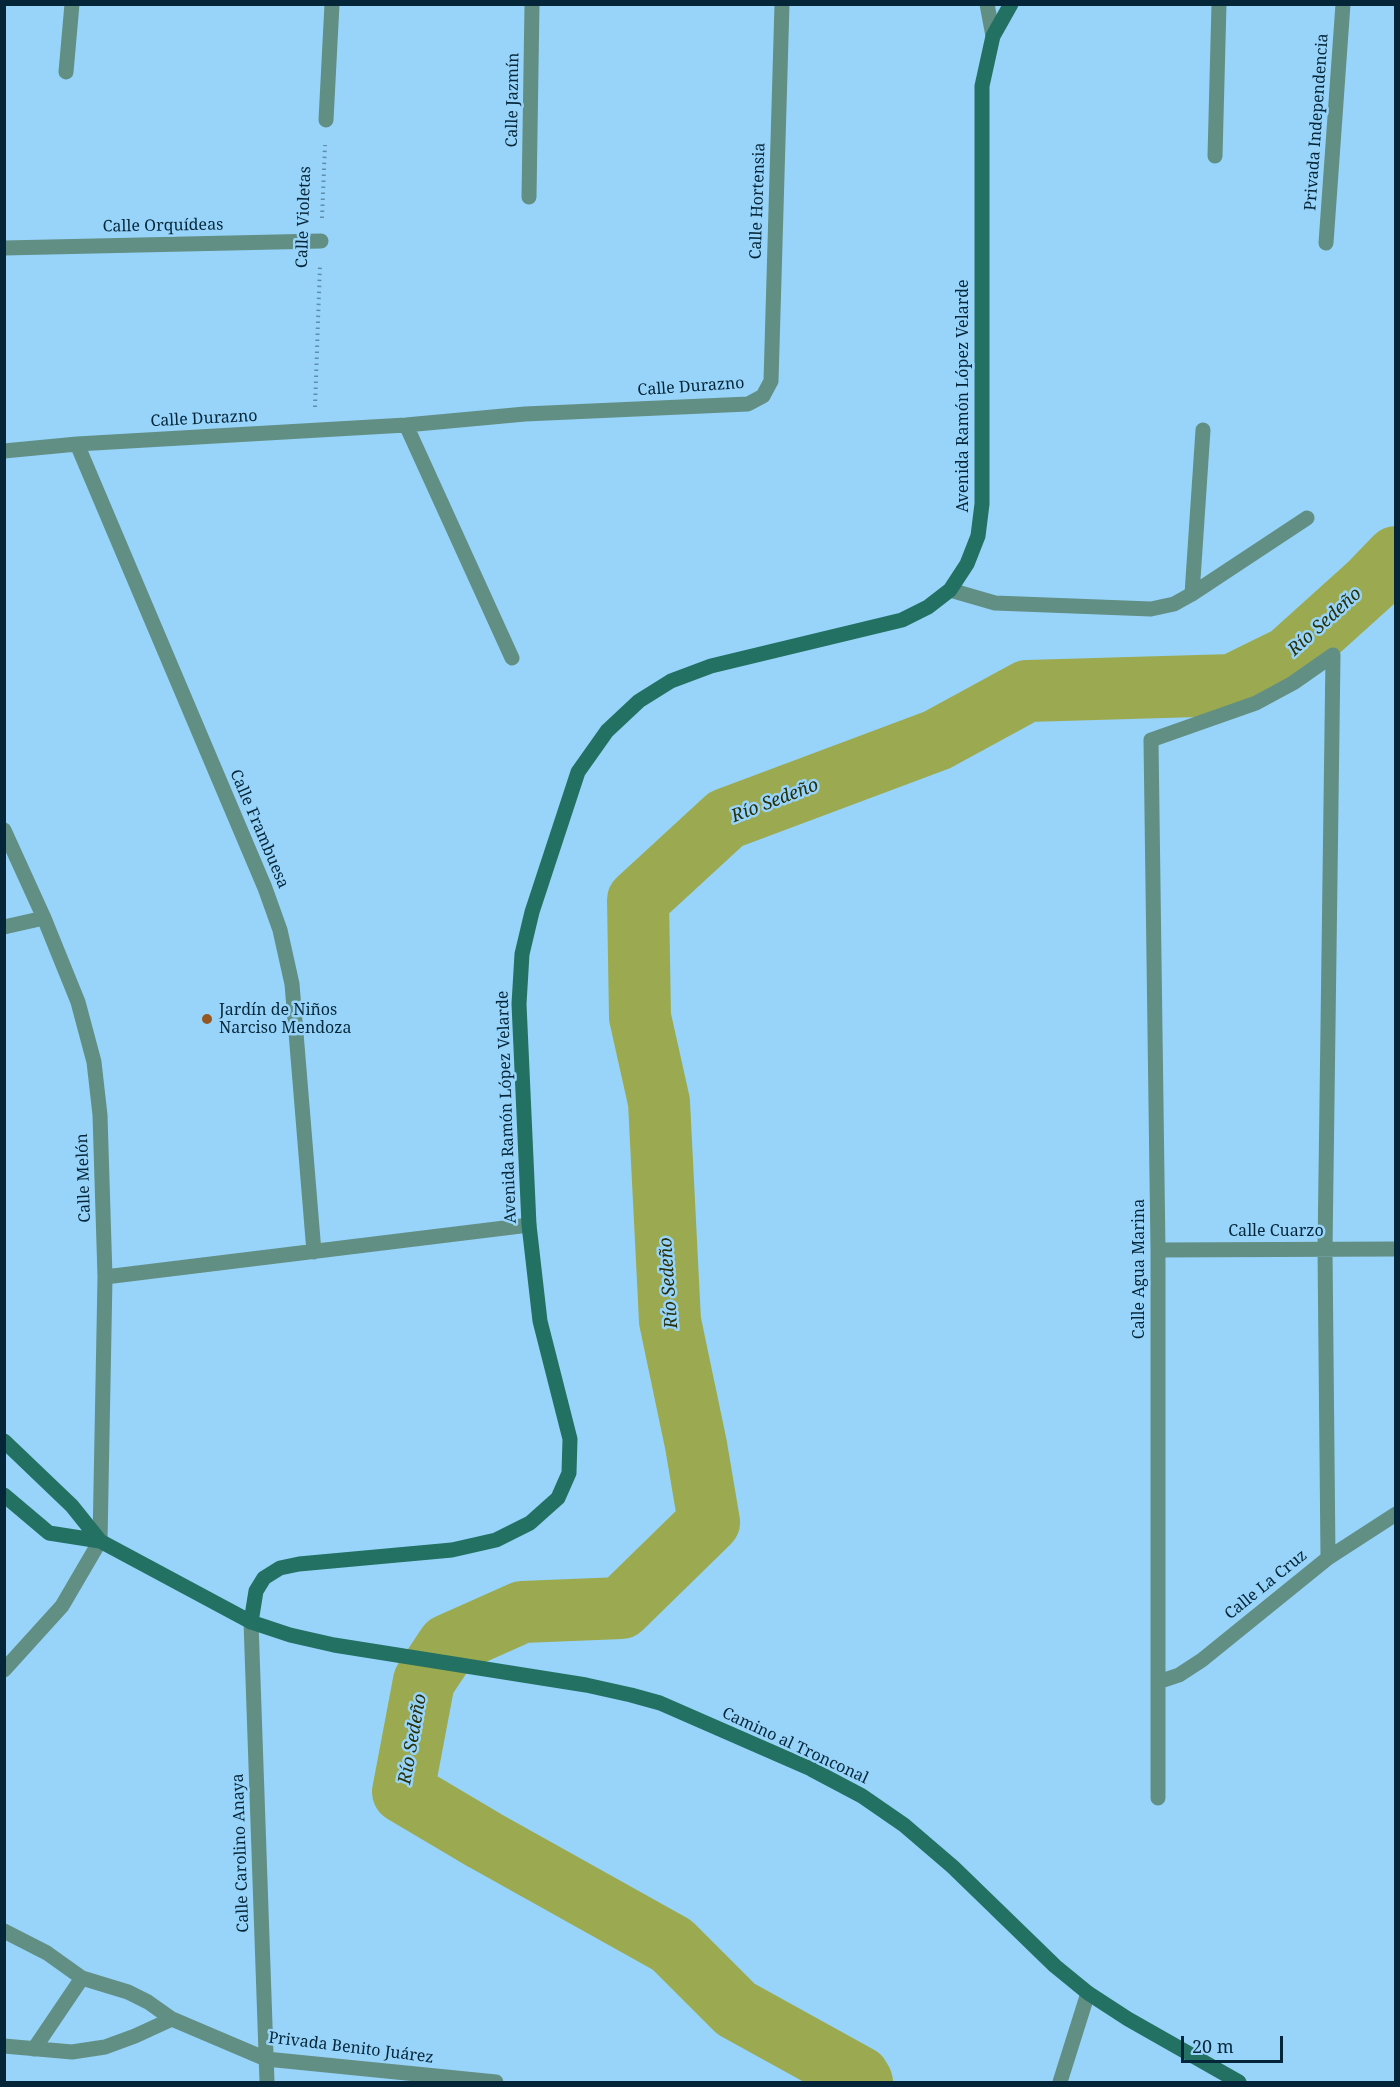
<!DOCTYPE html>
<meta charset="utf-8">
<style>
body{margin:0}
#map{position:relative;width:1400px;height:2087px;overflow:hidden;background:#98d4fa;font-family:"Noto Serif",serif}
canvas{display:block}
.frame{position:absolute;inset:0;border:6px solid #042638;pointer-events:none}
.scale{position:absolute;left:1181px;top:2036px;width:102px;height:27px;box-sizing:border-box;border:3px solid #042638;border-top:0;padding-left:8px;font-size:18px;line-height:21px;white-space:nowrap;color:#042638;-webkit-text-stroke:4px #98d4fa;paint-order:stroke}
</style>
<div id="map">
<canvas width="1400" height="2087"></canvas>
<div class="frame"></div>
<div class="scale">20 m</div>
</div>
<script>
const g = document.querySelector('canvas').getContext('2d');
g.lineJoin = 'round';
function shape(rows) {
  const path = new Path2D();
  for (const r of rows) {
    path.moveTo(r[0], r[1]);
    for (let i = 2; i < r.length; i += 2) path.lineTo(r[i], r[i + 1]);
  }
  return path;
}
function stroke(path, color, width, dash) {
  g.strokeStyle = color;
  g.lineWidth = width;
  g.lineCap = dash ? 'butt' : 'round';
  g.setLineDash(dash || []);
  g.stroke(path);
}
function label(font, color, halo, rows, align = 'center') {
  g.font = font + ' "Noto Serif",serif';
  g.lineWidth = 5;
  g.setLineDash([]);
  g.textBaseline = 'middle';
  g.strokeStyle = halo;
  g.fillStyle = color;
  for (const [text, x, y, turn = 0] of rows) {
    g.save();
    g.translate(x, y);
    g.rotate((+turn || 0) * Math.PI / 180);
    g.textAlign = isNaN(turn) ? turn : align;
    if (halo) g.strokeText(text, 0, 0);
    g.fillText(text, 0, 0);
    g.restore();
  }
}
const river = shape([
 [862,2082,859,2077,736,2009,672,1945,484,1840,403,1792,424,1681,448,1645,522,1612,621,1608,709,1522,696,1445,670,1321,659,1102,640,1017,638,900,726,819,937,740,1027,691,1232,685,1289,657,1370,584,1396,557]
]);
const path = shape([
 [322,218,325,145],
 [315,407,320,265]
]);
const minor = shape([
 [987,4,993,36],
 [66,72,72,4],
 [326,120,332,4],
 [1215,156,1219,4],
 [529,197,532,4],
 [1326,243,1343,4],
 [4,248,321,241],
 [406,425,512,658],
 [77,444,265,888,280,930,292,984,314,1252],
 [4,451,77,444,406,425,525,414,748,404,763,396,771,381,782,4],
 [950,590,995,603,1151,609,1174,604,1192,594,1307,518],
 [1192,594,1203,430],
 [4,830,44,918,78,1002,94,1062,100,1115,105,1277,100,1541,62,1606,4,1670],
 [4,927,44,918],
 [1158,1250,1396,1249],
 [105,1277,529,1225],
 [1328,1558,1325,1249,1333,655],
 [251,1622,267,2082],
 [1158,1682,1179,1675,1202,1660,1328,1558,1396,1514],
 [1158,1798,1158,1250,1151,740,1256,703,1293,683,1333,655],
 [4,1931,47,1953,82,1978,128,1992,148,2002,172,2019,266,2059,496,2082],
 [4,2046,72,2052,105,2047,135,2036,172,2019],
 [34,2049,82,1978],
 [1060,2082,1088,1993]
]);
const secondary = shape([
 [4,1441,72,1506,100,1541],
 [4,1495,49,1533,100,1541,251,1622,290,1635,334,1645,586,1685,631,1695,660,1703,811,1769,862,1796,904,1825,953,1867,1055,1966,1088,1993,1128,2019,1239,2082],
 [251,1622,256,1591,264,1578,280,1568,299,1564,452,1550,496,1540,530,1523,558,1498,569,1473,570,1439,540,1321,529,1225,519,1004,522,954,532,912,578,772,607,731,639,701,671,681,711,666,902,620,928,607,950,590,967,564,978,536,982,504,982,86,993,36,1011,4]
]);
const markers = [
 [207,1019,6,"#96561f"]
];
const streetNames = [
 ["Calle Jazmín",513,100,-89],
 ["Privada Independencia",1317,122,-86],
 ["Calle Hortensia",758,201,-88],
 ["Calle Violetas",304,217,-88],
 ["Calle Orquídeas",163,226,-1],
 ["Calle Durazno",691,387,-4],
 ["Avenida Ramón López Velarde",963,396,-90],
 ["Calle Durazno",204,419,-3],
 ["Calle Frambuesa",259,829,67],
 ["Avenida Ramón López Velarde",507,1107,-92],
 ["Calle Melón",84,1178,-92],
 ["Calle Cuarzo",1276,1231],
 ["Calle Agua Marina",1139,1269,-90],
 ["Calle La Cruz",1266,1585,-39],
 ["Camino al Tronconal",795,1746,25],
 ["Calle Carolino Anaya",241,1853,-92],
 ["Privada Benito Juárez",351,2048,7]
];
const poiNames = [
 ["Jardín de Niños",219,1010],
 ["Narciso Mendoza",219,1028]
];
const waterNames = [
 ["Río Sedeño",1325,622,-42],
 ["Río Sedeño",775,801,-21],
 ["Río Sedeño",669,1283,-94],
 ["Río Sedeño",413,1739,-80]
];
stroke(river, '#9baa50', 62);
stroke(path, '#5d8fad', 4, [1.5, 4.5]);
stroke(minor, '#628f84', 15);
stroke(secondary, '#237162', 15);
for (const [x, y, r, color] of markers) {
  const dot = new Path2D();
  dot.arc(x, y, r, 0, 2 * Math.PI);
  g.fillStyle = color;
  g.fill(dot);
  stroke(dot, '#98d4fa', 2);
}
label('16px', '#042638', '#98d4fa', streetNames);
label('16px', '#042638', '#98d4fa', poiNames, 'left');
label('italic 18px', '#292f07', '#98d4fa', waterNames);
</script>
